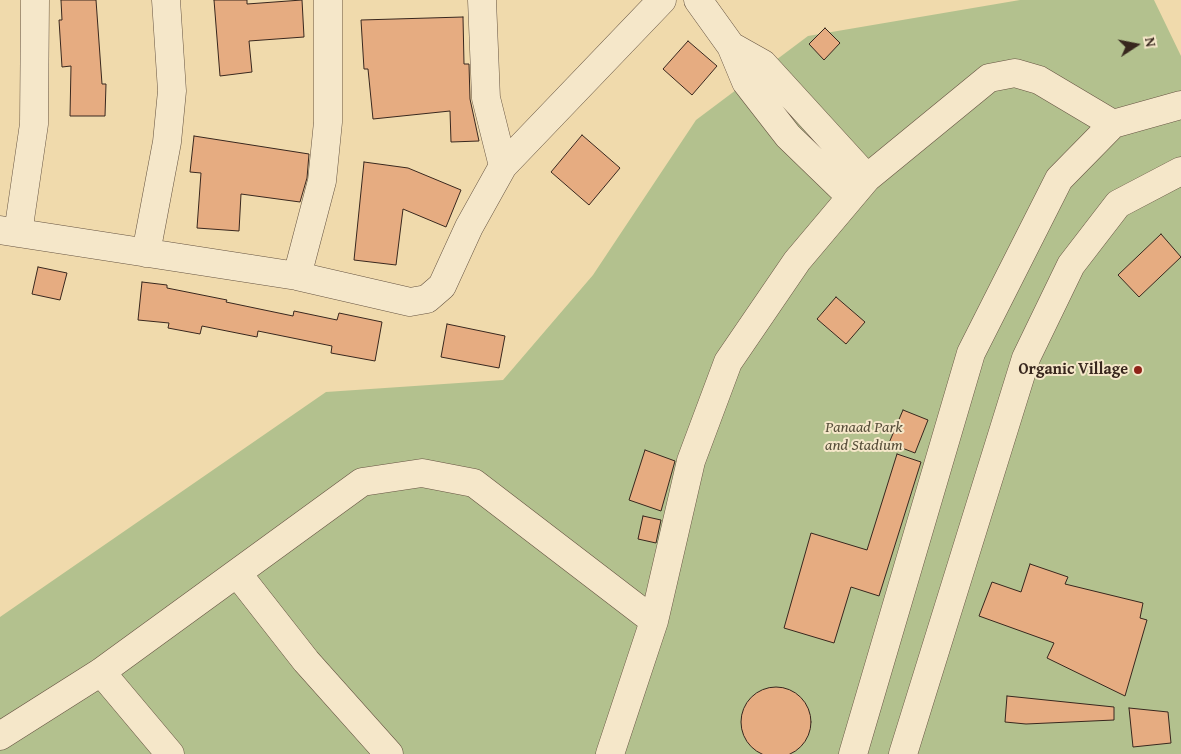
<!DOCTYPE html>
<style>
body{margin:0}
#map{position:relative;width:1181px;height:754px;overflow:hidden;background:#f0daac;font-family:"Gentium Book Plus",serif}
canvas{display:block}
.north{position:absolute;left:1111px;top:20px;width:50px;height:50px;-webkit-text-stroke:4px #f5e7c9;paint-order:stroke;rotate:79deg;font-size:14px;font-weight:700;line-height:20px;text-align:center;color:#38271e}
.north::after{content:'';display:block;margin:auto;width:18px;height:22px;background:#38271e;clip-path:polygon(50% 0,100% 100%,50% 72%,0 100%)}
</style>
<div id="map">
<canvas width="1181" height="754"></canvas>
<div class="north">N</div>
</div>
<script>
const g = document.querySelector('canvas').getContext('2d');
g.lineJoin = 'round';
function fillPath(path, color) {
  g.fillStyle = color;
  g.fill(path, 'evenodd');
}
function shape(rows) {
  const path = new Path2D();
  for (const r of rows) {
    if (r.length === 3) {
      path.moveTo(r[0] + r[2], r[1]);
      path.arc(r[0], r[1], r[2], 0, 2 * Math.PI);
      continue;
    }
    path.moveTo(r[0], r[1]);
    for (let i = 2; i < r.length; i += 2) path.lineTo(r[i], r[i + 1]);
  }
  return path;
}
function stroke(path, color, width, dash) {
  g.strokeStyle = color;
  g.lineWidth = width;
  g.lineCap = dash ? 'butt' : 'round';
  g.setLineDash(dash || []);
  g.stroke(path);
}
function label(font, color, halo, rows, align = 'center') {
  g.font = font + ' "Gentium Book Plus",serif';
  g.lineWidth = 4;
  g.setLineDash([]);
  g.textBaseline = 'middle';
  g.strokeStyle = halo;
  g.fillStyle = color;
  for (const [text, x, y, turn = 0] of rows) {
    g.save();
    g.translate(x, y);
    g.rotate((+turn || 0) * Math.PI / 180);
    g.textAlign = isNaN(turn) ? turn : align;
    if (halo) g.strokeText(text, 0, 0);
    g.fillText(text, 0, 0);
    g.restore();
  }
}
const green = shape([
 [1020,0,1154,0,1181,56,1181,754,0,754,0,617,326,392,503,380,593,275,696,120,808,36]
]);
const building = shape([
 [61,0,96,0,102,84,106,84,105,116,70,116,71,66,62,67,59,20,62,20,61,0],
 [214,0,247,0,247,4,302,0,304,37,249,41,252,72,220,76,214,0],
 [463,17,464,64,469,64,470,99,479,141,451,142,450,111,373,119,368,69,364,69,361,20,463,17],
 [825,28,840,43,824,60,809,44,825,28],
 [688,41,717,66,692,95,663,69,688,41],
 [582,135,620,168,589,205,551,172,582,135],
 [194,136,309,154,307,178,300,202,241,194,239,231,197,228,201,173,190,172,194,136],
 [364,162,408,168,461,190,446,227,403,209,396,265,354,260,364,162],
 [1161,234,1181,257,1139,297,1118,275,1161,234],
 [38,267,67,273,60,300,32,294,38,267],
 [142,282,167,285,167,288,227,300,226,302,293,316,294,311,337,320,339,313,382,322,375,361,331,353,332,346,258,331,257,337,202,326,200,334,168,328,169,323,138,320,142,282],
 [836,297,865,322,846,344,817,319,836,297],
 [447,324,505,336,499,368,441,357,447,324],
 [903,410,928,420,915,453,889,443,903,410],
 [645,450,675,461,661,511,629,500,645,450],
 [897,454,921,462,879,596,851,587,834,643,784,628,811,533,867,550,897,454],
 [643,516,661,520,656,543,638,539,643,516],
 [1030,564,1068,577,1065,584,1143,603,1140,618,1147,620,1125,696,1047,658,1054,643,979,616,992,582,1021,592,1030,564],
 [776,722,35],
 [1007,696,1114,707,1114,720,1026,724,1005,722,1007,696],
 [1129,708,1168,712,1171,743,1133,747,1129,708]
]);
const minor = shape([
 [482,0,486,98,503,166],
 [698,0,731,46,746,82,788,136,851,197],
 [731,46,763,64,867,178],
 [0,230,297,276,410,302,427,299,442,286,469,227,503,166,662,0],
 [18,233,34,124,35,0],
 [146,253,167,142,172,91,166,0],
 [297,276,322,181,328,122,328,0],
 [237,573,306,661,389,754],
 [101,672,170,754],
 [0,736,101,672,362,482,422,473,474,483,654,621],
 [610,754,654,621,691,461,728,362,797,261,867,178,989,78,1015,73,1039,80,1113,124],
 [853,754,971,353,1059,179,1113,124,1181,105],
 [903,754,1026,358,1071,265,1118,204,1181,171]
]);
const markers = [
 [1138,370,5,"#8f2418"]
];
const poiNames = [
 ["Organic Village",1128,370]
];
const parkNames = [
 ["Panaad Park",864,428],
 ["and Stadium",864,446]
];
fillPath(green, '#b3c18e');
fillPath(building, '#e6ac81');
stroke(building, '#38271e', 1);
stroke(minor, '#665442', 29);
stroke(minor, '#f5e7c9', 28);
for (const [x, y, r, color] of markers) {
  const dot = new Path2D();
  dot.arc(x, y, r, 0, 2 * Math.PI);
  g.fillStyle = color;
  g.fill(dot);
  stroke(dot, '#f5e7c9', 2);
}
label('bold 16px', '#38271e', '#f5e7c9', poiNames, 'right');
label('italic 16px', '#574e3a', '#f5e7c9', parkNames);
</script>
